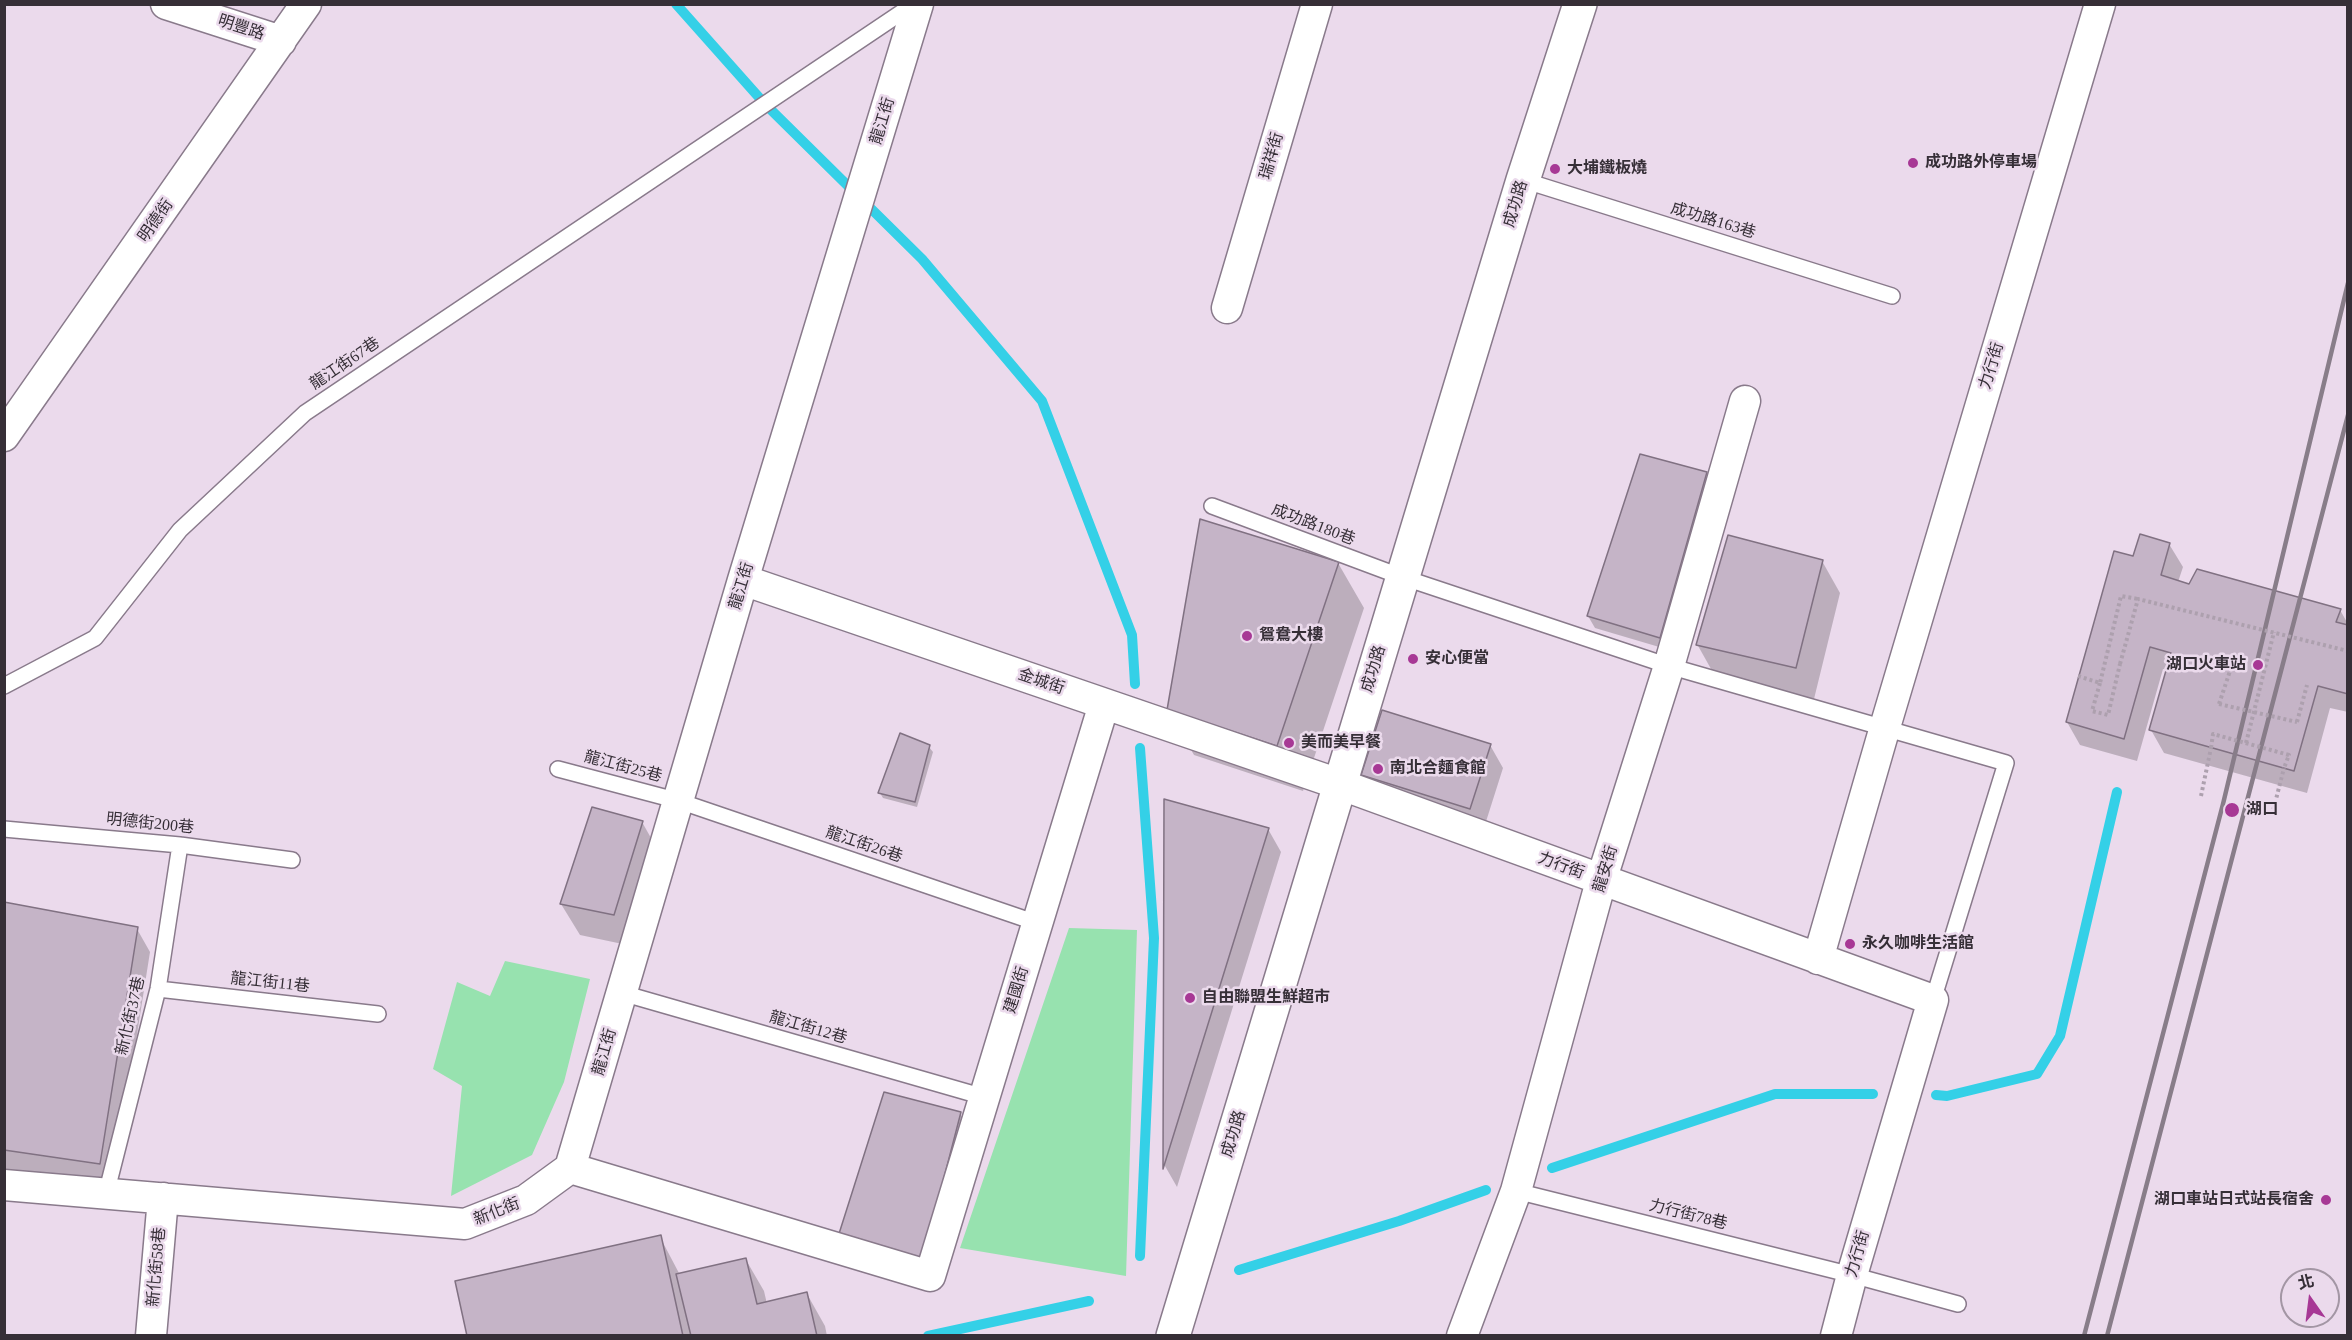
<!DOCTYPE html>
<meta charset="utf-8">
<style>
body{margin:0}
#map{position:relative;width:2352px;height:1340px;overflow:hidden;background:#ebdaec;font-family:"Times New Roman","Noto Sans TC",serif}
canvas{display:block}
.frame{position:absolute;inset:0;border:6px solid #362f37;pointer-events:none}
.north{position:absolute;left:2280px;top:1268px;width:60px;height:60px;box-sizing:border-box;background:#ebdaec;border:2px solid #a396a4;border-radius:50%;rotate:346deg;font-size:16px;font-weight:700;line-height:24px;text-align:center;color:#362f37}
.north::after{content:'';display:block;margin:auto;width:21px;height:27px;background:#a73895;clip-path:polygon(50% 0,100% 100%,50% 72%,0 100%)}
</style>
<div id="map">
<canvas width="2352" height="1340"></canvas>
<div class="frame"></div>
<div class="north">北</div>
</div>
<script>
const g = document.querySelector('canvas').getContext('2d');
g.lineJoin = 'round';
function fillPath(path, color) {
  g.fillStyle = color;
  g.fill(path, 'evenodd');
}
function shape(rows) {
  const path = new Path2D();
  for (const r of rows) {
    path.moveTo(r[0], r[1]);
    for (let i = 2; i < r.length; i += 2) path.lineTo(r[i], r[i + 1]);
  }
  return path;
}
function stroke(path, color, width, dash) {
  g.strokeStyle = color;
  g.lineWidth = width;
  g.lineCap = dash ? 'butt' : 'round';
  g.setLineDash(dash || []);
  g.stroke(path);
}
function label(font, color, halo, rows, align = 'center') {
  g.font = font + ' "Times New Roman","Noto Sans TC",serif';
  g.lineWidth = 5;
  g.setLineDash([]);
  g.textBaseline = 'middle';
  g.strokeStyle = halo;
  g.fillStyle = color;
  for (const [text, x, y, turn = 0] of rows) {
    g.save();
    g.translate(x, y);
    g.rotate((+turn || 0) * Math.PI / 180);
    g.textAlign = isNaN(turn) ? turn : align;
    if (halo) g.strokeText(text, 0, 0);
    g.fillText(text, 0, 0);
    g.restore();
  }
}
const green = shape([
 [1069,928,1137,930,1126,1276,960,1248],
 [505,961,590,979,564,1082,532,1155,451,1196,462,1086,433,1069,457,982,490,996]
]);
const shadow = shape([
 [1706,473,1713,485,1666,649,1595,628,1588,616],
 [2169,544,2183,567,2178,582,2340,610,2348,624,2348,712,2330,708,2307,793,2164,753,2151,730,2168,670,2163,669,2137,761,2080,745,2067,722,2134,558],
 [1822,561,1840,593,1814,699,1715,676,1697,644],
 [1338,563,1364,608,1303,791,1194,755,1168,710],
 [1490,745,1503,768,1483,831,1376,798,1363,775],
 [929,747,933,752,917,807,883,798,880,793],
 [1166,801,1268,829,1281,852,1177,1187,1165,1166],
 [642,822,660,854,632,946,580,935,561,904],
 [4,904,137,929,150,952,113,1186,4,1170],
 [960,1114,970,1131,932,1279,848,1257],
 [660,1237,680,1275,746,1260,764,1291,767,1304,807,1294,825,1326,827,1336,469,1336]
]);
const stream = shape([
 [676,4,764,103,922,259,1042,401,1132,635,1135,684],
 [1936,1095,1947,1096,2037,1074,2060,1036,2117,792],
 [1552,1168,1775,1094,1873,1094],
 [1140,1256,1154,938,1140,748],
 [1239,1270,1399,1221,1486,1190],
 [928,1336,1089,1301]
]);
const building = shape([
 [1640,454,1707,472,1660,638,1587,616,1640,454],
 [1200,519,1339,562,1277,746,1167,710,1200,519],
 [2140,534,2170,543,2161,575,2189,584,2197,569,2341,609,2336,622,2348,625,2348,694,2318,686,2294,771,2149,730,2171,653,2150,647,2124,739,2066,722,2114,551,2133,556,2140,534],
 [1728,535,1823,560,1796,668,1696,645,1728,535],
 [1382,710,1491,744,1470,809,1361,775,1382,710],
 [900,733,930,745,915,802,878,793,900,733],
 [1164,799,1269,828,1163,1169,1164,799],
 [592,807,643,821,614,915,560,904,592,807],
 [4,902,138,927,100,1164,4,1150,4,902],
 [884,1092,961,1112,922,1263,837,1240,884,1092],
 [661,1235,683,1336,467,1336,455,1281,661,1235],
 [746,1258,757,1304,807,1292,817,1336,691,1336,676,1274,746,1258]
]);
const path = shape([
 [2078,676,2100,683,2121,596,2138,599],
 [2100,683,2092,711,2108,715,2120,664],
 [2219,704,2230,671],
 [2297,722,2307,685],
 [2246,743,2274,632],
 [2201,796,2211,748],
 [2272,815,2284,768]
]);
const service = shape([
 [1523,180,1892,296],
 [1212,506,1402,577,1669,666,2006,763,1933,1000],
 [4,686,95,638,180,530,305,413,914,4],
 [558,769,679,801,1037,923],
 [4,829,180,845,292,860],
 [158,989,378,1014],
 [622,993,984,1097],
 [1516,1191,1852,1275,1958,1304],
 [106,1194,158,989,180,845]
]);
const minor = shape([
 [166,4,281,41],
 [1227,308,1317,4],
 [4,436,306,4],
 [743,580,1339,784,1933,1000,1852,1275,1836,1336],
 [1818,959,1885,727,2100,4],
 [570,1168,743,580,918,4],
 [570,1168,930,1276,1104,704],
 [4,1185,465,1224,526,1200,570,1168],
 [151,1336,163,1198],
 [1462,1336,1516,1191,1601,881,1669,666,1745,401]
]);
const tertiary = shape([
 [1173,1336,1523,180,1580,4]
]);
const rail = shape([
 [2084,1336,2223,804,2348,283],
 [2107,1336,2348,415]
]);
const pathBridge = shape([
 [2120,664,2138,599,2348,651],
 [2219,704,2297,722],
 [2211,748,2213,734,2289,755,2284,768]
]);
const markers = [
 [1913,163,6,"#a73895"],
 [1555,169,6,"#a73895"],
 [1247,636,6,"#a73895"],
 [1413,659,6,"#a73895"],
 [2258,665,6,"#a73895"],
 [1289,743,6,"#a73895"],
 [1378,769,6,"#a73895"],
 [2232,810,8,"#a73895"],
 [1850,944,6,"#a73895"],
 [1190,998,6,"#a73895"],
 [2326,1200,6,"#a73895"]
];
const streetNames = [
 ["明豐路",241,28,18],
 ["龍江街",883,121,-73],
 ["瑞祥街",1272,156,-74],
 ["成功路",1516,204,-73],
 ["明德街",156,221,-55],
 ["成功路163巷",1713,221,17],
 ["龍江街67巷",345,364,-34],
 ["力行街",1992,366,-73],
 ["成功路180巷",1313,525,21],
 ["龍江街",742,586,-73],
 ["成功路",1374,669,-73],
 ["金城街",1041,682,19],
 ["龍江街25巷",623,767,15],
 ["明德街200巷",150,824,6],
 ["龍江街26巷",864,845,19],
 ["力行街",1561,866,20],
 ["龍安街",1606,869,-73],
 ["龍江街11巷",270,983,6],
 ["建國街",1017,990,-73],
 ["新化街37巷",131,1016,-77],
 ["龍江街12巷",808,1028,16],
 ["龍江街",605,1052,-74],
 ["成功路",1234,1134,-73],
 ["新化街",497,1212,-22],
 ["力行街78巷",1688,1215,14],
 ["力行街",1858,1254,-74],
 ["新化街58巷",157,1267,-85]
];
const poiNames = [
 ["成功路外停車場",1925,163],
 ["大埔鐵板燒",1567,169],
 ["鴛鴦大樓",1259,636],
 ["安心便當",1425,659],
 ["湖口火車站",2246,665,"right"],
 ["美而美早餐",1301,743],
 ["南北合麵食館",1390,769],
 ["湖口",2246,810],
 ["永久咖啡生活館",1862,944],
 ["自由聯盟生鮮超市",1202,998],
 ["湖口車站日式站長宿舍",2314,1200,"right"]
];
fillPath(green, '#97e2af');
fillPath(shadow, '#0003');
stroke(stream, '#34d0e7', 10);
fillPath(building, '#c5b4c7');
stroke(building, '#807182', 1.5);
stroke(service, '#897a8b', 18);
stroke(minor, '#897a8b', 33);
stroke(tertiary, '#897a8b', 36);
stroke(path, '#ada0ae', 4, [3, 3]);
stroke(service, '#fff', 15);
stroke(minor, '#fff', 30);
stroke(tertiary, '#fff', 33);
stroke(rail, '#887d89', 4.5);
stroke(pathBridge, '#ada0ae', 4, [3, 3]);
for (const [x, y, r, color] of markers) {
  const dot = new Path2D();
  dot.arc(x, y, r, 0, 2 * Math.PI);
  g.fillStyle = color;
  g.fill(dot);
  stroke(dot, '#ebdaec', 2);
}
label('16px', '#362f37', '#ebdaec', streetNames);
label('bold 16px', '#362f37', '#ebdaec', poiNames, 'left');
</script>
